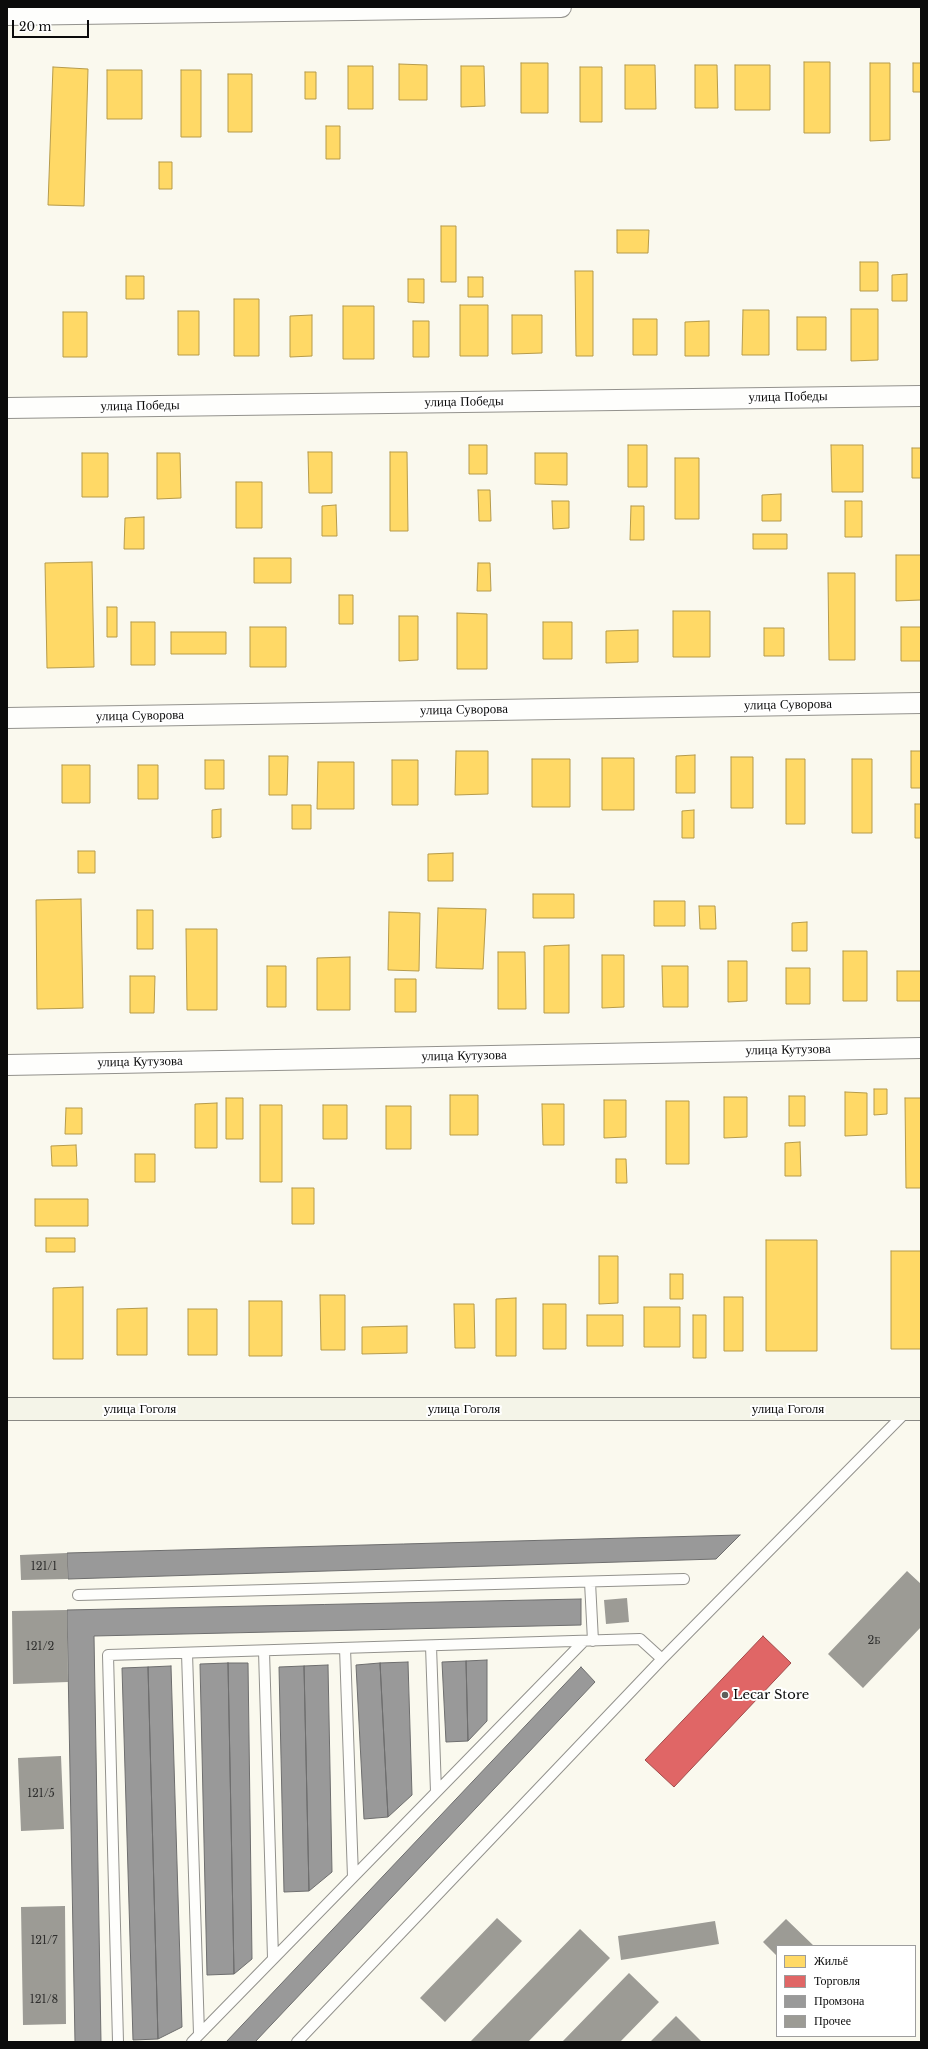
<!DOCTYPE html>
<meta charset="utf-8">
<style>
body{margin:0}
#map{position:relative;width:928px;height:2049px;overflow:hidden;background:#faf9ee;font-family:"Libre Baskerville",serif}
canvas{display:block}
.frame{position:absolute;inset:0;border:8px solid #0b0b0b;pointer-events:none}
.legend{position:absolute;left:776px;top:1945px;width:140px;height:92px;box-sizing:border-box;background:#fff;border:1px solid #9d9d9d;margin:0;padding:5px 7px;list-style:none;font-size:12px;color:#0b0b0b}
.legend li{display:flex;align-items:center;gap:8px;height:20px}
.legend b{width:20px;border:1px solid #9d9d9d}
.scale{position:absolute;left:12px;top:20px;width:77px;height:18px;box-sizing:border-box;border:2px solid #0b0b0b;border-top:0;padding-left:5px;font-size:12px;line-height:14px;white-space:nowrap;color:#0b0b0b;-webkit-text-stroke:3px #fff;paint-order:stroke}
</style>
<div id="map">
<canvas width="928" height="2049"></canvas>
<div class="frame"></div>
<ul class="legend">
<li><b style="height:11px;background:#ffd966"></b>Жильё</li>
<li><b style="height:11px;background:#e06666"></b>Торговля</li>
<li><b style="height:11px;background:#999"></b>Промзона</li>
<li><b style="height:11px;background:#9c9b95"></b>Прочее</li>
</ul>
<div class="scale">20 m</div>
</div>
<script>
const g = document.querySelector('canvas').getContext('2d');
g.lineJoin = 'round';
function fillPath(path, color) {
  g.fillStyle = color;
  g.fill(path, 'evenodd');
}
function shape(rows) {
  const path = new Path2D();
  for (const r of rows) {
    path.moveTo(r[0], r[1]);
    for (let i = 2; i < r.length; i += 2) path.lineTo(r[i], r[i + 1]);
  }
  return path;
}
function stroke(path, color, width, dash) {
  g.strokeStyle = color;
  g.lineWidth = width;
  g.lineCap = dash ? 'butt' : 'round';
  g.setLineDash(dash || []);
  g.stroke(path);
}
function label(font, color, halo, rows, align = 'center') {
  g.font = font + ' "Libre Baskerville",serif';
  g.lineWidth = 4;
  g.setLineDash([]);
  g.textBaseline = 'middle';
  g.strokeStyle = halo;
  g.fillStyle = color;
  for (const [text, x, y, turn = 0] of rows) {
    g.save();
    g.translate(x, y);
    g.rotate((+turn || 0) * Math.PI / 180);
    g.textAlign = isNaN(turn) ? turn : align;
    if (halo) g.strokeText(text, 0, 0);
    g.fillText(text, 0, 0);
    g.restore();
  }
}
const homes = shape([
 [804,62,830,62,830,133,804,133,804,62],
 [521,63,548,63,548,113,521,113,521,63],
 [870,63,890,63,890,140,870,141,870,63],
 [913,63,921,63,921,92,913,92,913,63],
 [399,64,427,65,427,100,399,100,399,64],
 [625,65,655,65,656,109,625,109,625,65],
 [695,65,717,65,718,108,695,108,695,65],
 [735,65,770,65,770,110,735,110,735,65],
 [348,66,373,66,373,109,348,109,348,66],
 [461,66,484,66,485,106,461,107,461,66],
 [53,67,88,69,84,206,48,205,53,67],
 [580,67,602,67,602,122,580,122,580,67],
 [107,70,142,70,142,119,107,119,107,70],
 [181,70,201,70,201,137,181,137,181,70],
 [305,72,316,72,316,99,305,99,305,72],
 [228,74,252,74,252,132,228,132,228,74],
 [326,126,340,126,340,159,326,159,326,126],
 [159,162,172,162,172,189,159,189,159,162],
 [441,226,456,226,456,282,441,282,441,226],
 [617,230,649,230,648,253,617,253,617,230],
 [860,262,878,262,878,291,860,291,860,262],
 [575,271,593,271,593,356,576,356,575,271],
 [907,274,907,301,892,301,892,275,907,274],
 [126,276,144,276,144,299,126,299,126,276],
 [468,277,483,277,483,297,468,297,468,277],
 [408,279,424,279,424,303,408,302,408,279],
 [234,299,259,299,259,356,234,356,234,299],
 [460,305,488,305,488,356,460,356,460,305],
 [343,306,374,306,374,359,343,359,343,306],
 [851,309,878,309,878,360,851,361,851,309],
 [743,310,769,310,769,355,742,355,743,310],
 [178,311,199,311,199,355,178,355,178,311],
 [63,312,87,312,87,357,63,357,63,312],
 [312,315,312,356,290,357,290,316,312,315],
 [512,315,542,315,542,353,512,354,512,315],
 [797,317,826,317,826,350,797,350,797,317],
 [633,319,657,319,657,355,633,355,633,319],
 [413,321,429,321,429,357,413,357,413,321],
 [709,321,709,356,685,356,685,322,709,321],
 [469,445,487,445,487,474,469,474,469,445],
 [628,445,647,445,647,487,628,487,628,445],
 [831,445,863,445,863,492,832,492,831,445],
 [912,448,921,448,921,478,912,478,912,448],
 [308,452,332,452,332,493,309,493,308,452],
 [390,452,407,452,408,531,390,531,390,452],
 [82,453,108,453,108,497,82,497,82,453],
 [157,453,180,453,181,498,157,499,157,453],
 [535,453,567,453,567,485,535,484,535,453],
 [675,458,699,458,699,519,675,519,675,458],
 [236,482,262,482,262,528,236,528,236,482],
 [478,490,490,490,491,521,479,521,478,490],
 [781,494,781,521,762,521,762,495,781,494],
 [552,501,569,501,569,528,553,529,552,501],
 [845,501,862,501,862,537,845,537,845,501],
 [336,505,337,536,322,536,322,506,336,505],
 [631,506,644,506,644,540,630,540,631,506],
 [144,517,144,549,124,549,125,518,144,517],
 [753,534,787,534,787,549,753,549,753,534],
 [896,555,921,555,921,600,896,601,896,555],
 [254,558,291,558,291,583,254,583,254,558],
 [92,562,94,667,47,668,45,563,92,562],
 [478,563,490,563,491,591,477,591,478,563],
 [828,573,855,573,855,660,829,660,828,573],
 [339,595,353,595,353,624,339,624,339,595],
 [107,607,117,607,117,637,107,637,107,607],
 [673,611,710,611,710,657,673,657,673,611],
 [457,613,487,614,487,669,457,669,457,613],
 [399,616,418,616,418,660,399,661,399,616],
 [131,622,155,622,155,665,131,665,131,622],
 [543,622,572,622,572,659,543,659,543,622],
 [250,627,286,627,286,667,250,667,250,627],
 [901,627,921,627,921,661,901,661,901,627],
 [764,628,784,628,784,656,764,656,764,628],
 [638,630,638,662,606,663,606,631,638,630],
 [171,632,226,632,226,654,171,654,171,632],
 [456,751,488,751,488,794,455,795,456,751],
 [911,751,921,751,921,788,911,788,911,751],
 [695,755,695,793,676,793,676,756,695,755],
 [269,756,288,756,287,795,269,795,269,756],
 [731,757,753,757,753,808,731,808,731,757],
 [602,758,634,758,634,810,602,810,602,758],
 [532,759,570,759,570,807,532,807,532,759],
 [786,759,805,759,805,824,786,824,786,759],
 [852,759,872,759,872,833,852,833,852,759],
 [205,760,224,760,224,789,205,789,205,760],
 [392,760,418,760,418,805,392,805,392,760],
 [318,762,354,762,354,809,317,809,318,762],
 [62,765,90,765,90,803,62,803,62,765],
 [138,765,158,765,158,799,138,799,138,765],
 [915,804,921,804,921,838,915,838,915,804],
 [292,805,311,805,311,829,292,829,292,805],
 [221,809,221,837,212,838,212,810,221,809],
 [694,810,694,838,682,838,682,811,694,810],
 [78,851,95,851,95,873,78,873,78,851],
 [453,853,453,881,428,881,428,854,453,853],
 [533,894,574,894,574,918,533,918,533,894],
 [81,899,83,1008,37,1009,36,900,81,899],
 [654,901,685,901,685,926,654,926,654,901],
 [699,906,715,906,716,929,700,929,699,906],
 [438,908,486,909,483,969,436,968,438,908],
 [137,910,153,910,153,949,137,949,137,910],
 [389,912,420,913,419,971,388,970,389,912],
 [807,922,807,951,792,951,792,923,807,922],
 [186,929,217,929,217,1010,187,1010,186,929],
 [569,945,569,1013,544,1013,544,946,569,945],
 [843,951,867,951,867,1001,843,1001,843,951],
 [498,952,525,952,526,1009,498,1009,498,952],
 [602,955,624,955,624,1007,602,1008,602,955],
 [350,957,350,1010,317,1010,317,958,350,957],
 [728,961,747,961,747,1001,728,1002,728,961],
 [267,966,286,966,286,1007,267,1007,267,966],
 [662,966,688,966,688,1007,663,1007,662,966],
 [786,968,810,968,810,1004,786,1004,786,968],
 [897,971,921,971,921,1001,897,1001,897,971],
 [130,976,155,976,154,1013,130,1013,130,976],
 [395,979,416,979,416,1012,395,1012,395,979],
 [874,1089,887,1089,887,1114,874,1115,874,1089],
 [845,1092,867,1093,867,1135,845,1136,845,1092],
 [450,1095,478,1095,478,1135,450,1135,450,1095],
 [789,1096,805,1096,805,1126,789,1126,789,1096],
 [724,1097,747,1097,747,1137,724,1138,724,1097],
 [226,1098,243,1098,243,1139,226,1139,226,1098],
 [905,1098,921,1098,921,1188,906,1188,905,1098],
 [604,1100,626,1100,626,1137,604,1138,604,1100],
 [666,1101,689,1101,689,1164,666,1164,666,1101],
 [217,1103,217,1148,195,1148,195,1104,217,1103],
 [542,1104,564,1104,564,1145,543,1145,542,1104],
 [260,1105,282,1105,282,1182,260,1182,260,1105],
 [323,1105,347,1105,347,1139,323,1139,323,1105],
 [386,1106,411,1106,411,1149,386,1149,386,1106],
 [66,1108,82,1108,82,1134,65,1134,66,1108],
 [800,1142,801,1176,785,1176,785,1143,800,1142],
 [76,1145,77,1166,52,1166,51,1146,76,1145],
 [135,1154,155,1154,155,1182,135,1182,135,1154],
 [616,1159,626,1159,627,1183,616,1183,616,1159],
 [292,1188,314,1188,314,1224,292,1224,292,1188],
 [35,1199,88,1199,88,1226,35,1226,35,1199],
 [46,1238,75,1238,75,1252,46,1252,46,1238],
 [766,1240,817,1240,817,1351,766,1351,766,1240],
 [891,1251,921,1251,921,1349,891,1349,891,1251],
 [599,1256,618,1256,618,1303,599,1304,599,1256],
 [670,1274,683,1274,683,1299,670,1299,670,1274],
 [83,1287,83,1359,53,1359,53,1288,83,1287],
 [320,1295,345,1295,345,1350,321,1350,320,1295],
 [724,1297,743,1297,743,1351,724,1351,724,1297],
 [516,1298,516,1356,496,1356,496,1299,516,1298],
 [249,1301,282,1301,282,1356,249,1356,249,1301],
 [454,1304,474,1304,475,1348,455,1348,454,1304],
 [543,1304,566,1304,566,1349,543,1349,543,1304],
 [644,1307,680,1307,680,1347,644,1347,644,1307],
 [147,1308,147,1355,117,1355,117,1309,147,1308],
 [188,1309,217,1309,217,1355,188,1355,188,1309],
 [587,1315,623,1315,623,1346,587,1346,587,1315],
 [693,1315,706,1315,706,1358,693,1358,693,1315],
 [407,1326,407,1353,362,1354,362,1327,407,1326]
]);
const shops = shape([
 [763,1636,791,1663,674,1787,645,1760,763,1636]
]);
const industry = shape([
 [740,1535,716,1559,68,1579,67,1553,740,1535],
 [581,1599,581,1625,94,1636,101,2042,75,2042,67,1610,581,1599],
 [487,1660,487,1721,468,1741,466,1661,487,1660],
 [466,1661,468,1741,446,1742,442,1662,466,1661],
 [408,1662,412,1795,388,1817,380,1663,408,1662],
 [228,1663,234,1974,207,1975,200,1664,228,1663],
 [228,1663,248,1663,252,1959,234,1974,228,1663],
 [380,1663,388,1817,364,1819,356,1665,380,1663],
 [328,1665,332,1872,309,1891,304,1666,328,1665],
 [171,1666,182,2027,158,2039,148,1667,171,1666],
 [304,1666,309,1891,284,1892,279,1667,304,1666],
 [148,1667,158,2039,133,2040,122,1668,148,1667],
 [581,1667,595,1682,255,2042,226,2042,581,1667]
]);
const building = shape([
 [67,1553,68,1579,21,1580,20,1555],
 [907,1571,921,1584,921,1627,863,1688,828,1654],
 [627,1598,629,1622,606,1624,604,1600],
 [67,1610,68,1682,13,1684,12,1611],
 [61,1756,64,1829,21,1831,18,1758],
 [65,1906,66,2024,23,2025,21,1907],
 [497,1918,522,1941,445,2022,420,1998],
 [786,1919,814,1946,777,1946,777,1956,763,1942],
 [715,1921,719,1944,621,1960,618,1936],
 [580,1929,610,1958,528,2042,470,2042],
 [629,1973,659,2002,620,2042,562,2042],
 [676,2016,702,2042,650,2042]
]);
const service = shape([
 [590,1582,593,1641],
 [78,1595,684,1579],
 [431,1646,436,1792],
 [345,1648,353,1877],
 [264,1651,273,1958],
 [187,1653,199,2034],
 [118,2042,108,1655,640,1639,662,1659],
 [192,2042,584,1641],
 [297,2042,662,1659,907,1411]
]);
const minor = shape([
 [7,15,561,7],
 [7,408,921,396],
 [7,718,921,703],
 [7,1065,921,1048]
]);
const secondary = shape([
 [7,1409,921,1409]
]);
const markers = [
 [725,1695,4,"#5f5e5a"]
];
const numberNames = [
 ["121/1",44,1567],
 ["2Б",874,1641],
 ["121/2",40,1647],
 ["121/5",41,1794],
 ["121/7",44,1941],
 ["121/8",44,2000]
];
const streetNames = [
 ["улица Победы",788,397,-1],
 ["улица Победы",464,402,-1],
 ["улица Победы",140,406,-1],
 ["улица Суворова",788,705,-1],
 ["улица Суворова",464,710,-1],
 ["улица Суворова",140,716,-1],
 ["улица Кутузова",788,1050,-1],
 ["улица Кутузова",464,1056,-1],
 ["улица Кутузова",140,1062,-1],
 ["улица Гоголя",140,1409],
 ["улица Гоголя",464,1409],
 ["улица Гоголя",788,1409]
];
const poiNames = [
 ["Lecar Store",733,1695]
];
fillPath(homes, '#ffd966');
stroke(homes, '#b69b4b', 1);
fillPath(shops, '#e06666');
stroke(shops, '#a04b4b', 1);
fillPath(industry, '#999');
stroke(industry, '#6e6e6e', 1);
fillPath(building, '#9c9b95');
stroke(service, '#93928d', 12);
stroke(minor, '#93928d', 22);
stroke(secondary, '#898984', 24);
stroke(service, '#fefefc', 10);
stroke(minor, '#fefefc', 20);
stroke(secondary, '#f4f4e8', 22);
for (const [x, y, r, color] of markers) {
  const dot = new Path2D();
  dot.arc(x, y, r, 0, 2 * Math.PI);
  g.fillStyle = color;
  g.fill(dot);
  stroke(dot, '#fff', 1.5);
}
label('11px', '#2f2f2e', null, numberNames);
label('13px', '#0b0b0b', '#fff', streetNames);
label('13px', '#0b0b0b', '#fff', poiNames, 'left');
</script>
